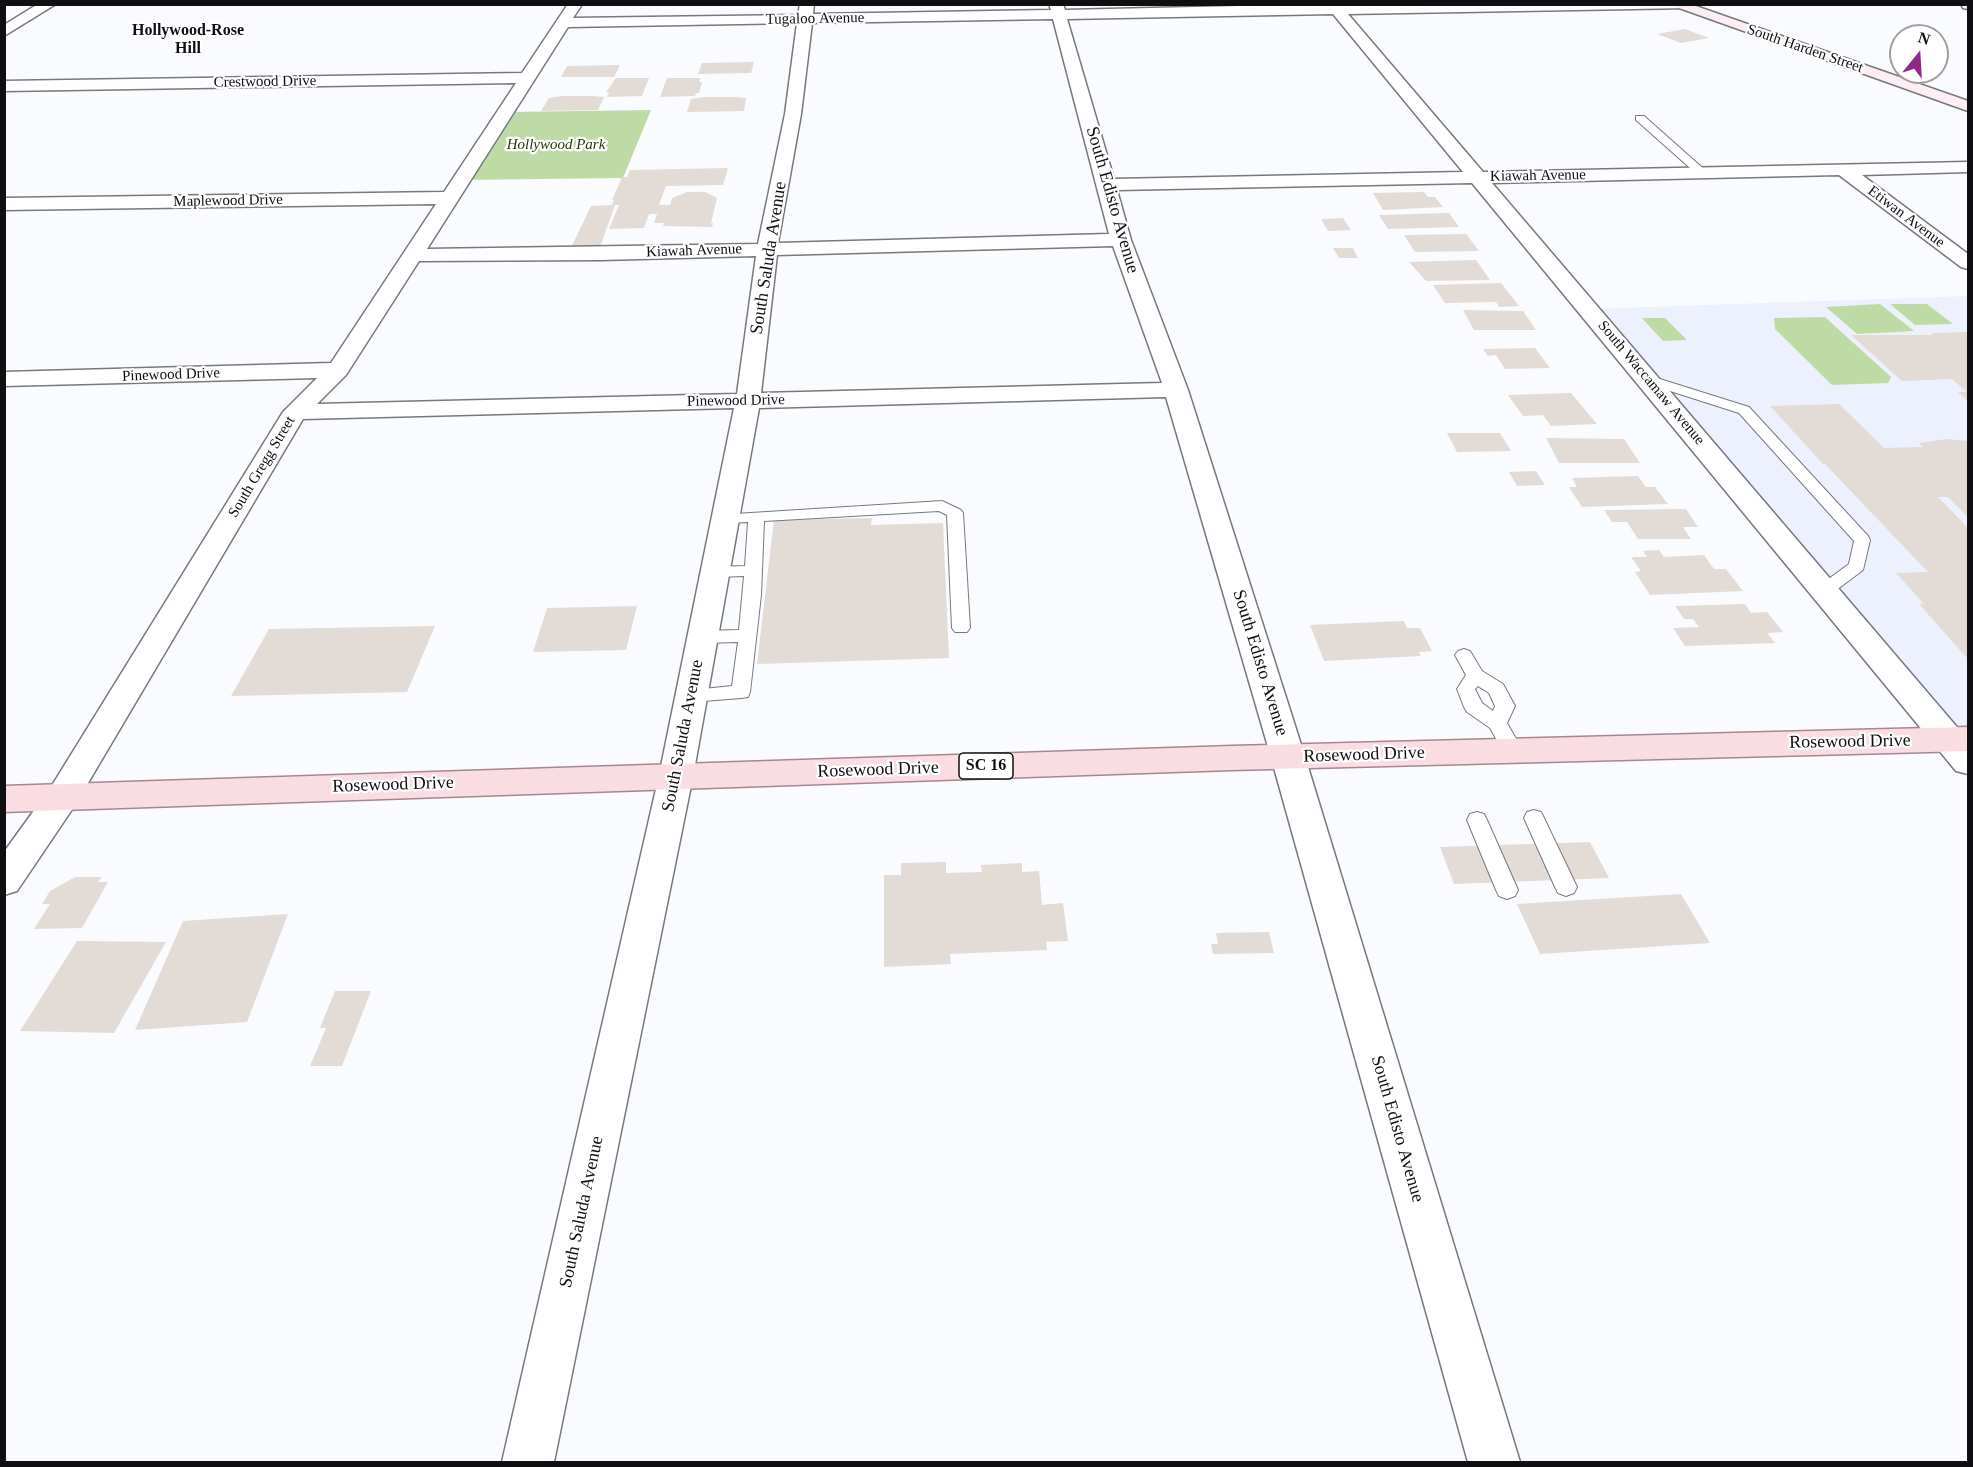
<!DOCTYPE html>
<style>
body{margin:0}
#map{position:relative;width:1973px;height:1467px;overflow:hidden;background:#fafbfe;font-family:Georgia,serif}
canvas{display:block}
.frame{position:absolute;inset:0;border:6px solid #0f0f12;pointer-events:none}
.north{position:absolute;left:1889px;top:24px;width:60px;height:60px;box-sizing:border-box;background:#fff;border:2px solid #9f9fa0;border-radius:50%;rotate:18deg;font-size:16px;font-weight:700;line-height:24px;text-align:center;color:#0f0f12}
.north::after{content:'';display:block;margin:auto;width:21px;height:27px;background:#932789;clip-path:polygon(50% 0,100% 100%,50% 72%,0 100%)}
</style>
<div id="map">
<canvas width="1973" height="1467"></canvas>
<div class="frame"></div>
<div class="north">N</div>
</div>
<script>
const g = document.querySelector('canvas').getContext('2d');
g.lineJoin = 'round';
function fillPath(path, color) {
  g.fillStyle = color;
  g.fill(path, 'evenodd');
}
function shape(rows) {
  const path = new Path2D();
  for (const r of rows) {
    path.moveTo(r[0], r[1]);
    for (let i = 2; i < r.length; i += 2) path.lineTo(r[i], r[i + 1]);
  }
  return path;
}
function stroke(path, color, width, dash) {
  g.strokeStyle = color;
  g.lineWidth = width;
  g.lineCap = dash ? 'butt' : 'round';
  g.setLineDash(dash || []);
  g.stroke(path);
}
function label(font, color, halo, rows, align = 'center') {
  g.font = font + ' Georgia,serif';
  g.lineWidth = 4.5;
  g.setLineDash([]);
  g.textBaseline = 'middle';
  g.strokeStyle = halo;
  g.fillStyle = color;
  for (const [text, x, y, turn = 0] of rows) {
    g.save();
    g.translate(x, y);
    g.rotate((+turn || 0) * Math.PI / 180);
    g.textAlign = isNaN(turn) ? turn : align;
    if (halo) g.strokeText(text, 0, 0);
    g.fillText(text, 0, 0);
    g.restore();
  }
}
const built = shape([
 [1968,296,1968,739,1951,739,1589,309]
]);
const green = shape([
 [651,110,623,178,462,180,506,112],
 [1880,304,1914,331,1857,334,1826,307],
 [1890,304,1927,304,1953,324,1915,325],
 [1825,317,1891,377,1888,383,1832,385,1775,329,1774,318],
 [1642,318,1665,318,1687,340,1663,341]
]);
const building = shape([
 [1685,29,1709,38,1681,43,1657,34],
 [754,62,751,73,698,74,702,63],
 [620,65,614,77,561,77,567,66],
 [616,78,649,78,642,96,607,97,609,92,606,92],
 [667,78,700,78,699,82,702,82,699,93,696,93,695,96,660,97],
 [562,96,593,96,604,97,598,110,541,111,549,98],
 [704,97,735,97,746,98,744,111,687,112,691,99],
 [728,168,723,185,666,186,659,205,670,205,672,198,687,192,705,192,717,198,711,223,713,223,712,227,663,226,664,223,654,223,657,214,649,214,644,228,609,229,619,205,615,205,599,250,570,250,591,206,612,205,614,200,612,200,622,177,627,177,630,170],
 [1424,192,1428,197,1435,197,1443,207,1383,210,1373,193],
 [1449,213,1459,227,1388,229,1379,215],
 [1343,218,1351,230,1328,231,1321,219],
 [1466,234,1479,251,1415,252,1404,235],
 [1333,248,1353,248,1358,258,1339,258],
 [1476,260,1490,280,1426,281,1409,262],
 [1501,283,1519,306,1499,307,1496,302,1445,303,1433,285],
 [1463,310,1523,311,1536,330,1474,330],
 [1968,332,1968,401,1958,392,1967,392,1952,379,1902,381,1851,335,1932,335,1933,333],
 [1535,348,1550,368,1505,369,1496,355,1488,356,1483,349],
 [1571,393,1597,424,1551,426,1543,415,1523,416,1508,395],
 [1839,404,1884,448,1923,447,1919,443,1947,439,1968,441,1968,517,1948,497,1938,497,1968,528,1968,659,1919,604,1924,604,1896,573,1928,572,1825,464,1823,464,1770,406],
 [1447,433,1500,433,1511,451,1457,452],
 [1546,438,1624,439,1640,463,1559,463],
 [1536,471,1545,485,1517,486,1509,472],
 [1638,476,1646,487,1655,487,1668,504,1582,507,1569,487,1577,487,1572,478],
 [1686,509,1698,527,1683,527,1691,539,1638,539,1627,522,1612,522,1604,510],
 [872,518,871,525,943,523,949,658,757,664,774,520],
 [1659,550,1664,557,1704,555,1714,569,1726,569,1743,591,1650,595,1635,572,1641,571,1631,557,1647,557,1643,551],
 [1745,604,1751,613,1767,612,1783,632,1767,633,1775,643,1685,646,1673,628,1699,627,1693,619,1684,619,1675,606],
 [637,606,626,650,533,652,547,608],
 [1404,621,1407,628,1420,628,1432,651,1419,652,1421,656,1324,661,1310,625],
 [435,626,407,692,231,696,269,629],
 [1590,842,1609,878,1454,884,1440,847],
 [946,862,946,873,982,872,981,865,1022,863,1022,872,1039,871,1042,905,1063,903,1068,941,1046,942,1047,950,950,954,951,964,884,967,884,875,901,875,901,863],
 [75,877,102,877,98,882,108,882,82,928,34,929,50,904,42,904,50,891],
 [1681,894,1710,943,1540,954,1517,904],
 [288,914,247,1022,135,1030,183,921],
 [1269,932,1274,953,1213,954,1211,944,1218,944,1216,933],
 [77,941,166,942,114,1033,20,1031],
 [335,991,371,991,342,1066,310,1066,326,1028,320,1028]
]);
const service = shape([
 [1636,116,1644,116,1706,171,1706,175,1698,175,1636,120,1636,116],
 [1647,375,1749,407,1868,536,1870,540,1863,570,1831,594,1819,594,1816,590,1819,586,1849,564,1854,541,1739,413,1642,382,1640,379,1642,376,1647,375],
 [942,501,961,510,963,513,970,628,967,632,955,632,952,628,947,515,939,511,764,521,761,595,750,692,748,697,741,698,691,702,684,701,682,696,684,691,732,686,738,642,702,643,696,641,693,637,696,633,702,631,739,630,744,576,715,577,709,576,706,572,709,568,715,567,745,566,748,522,725,523,719,521,717,518,719,515,942,501],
 [1464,649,1470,651,1482,671,1503,684,1515,706,1507,723,1523,751,1520,756,1513,758,1506,756,1490,728,1467,712,1464,707,1457,689,1466,675,1455,655,1458,651,1464,649],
 [1478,686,1489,693,1495,706,1493,711,1482,703,1475,689,1478,686],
 [1534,810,1541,812,1544,818,1577,887,1574,893,1566,896,1558,893,1555,887,1524,818,1527,812,1534,810],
 [1477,812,1484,814,1487,820,1518,890,1515,896,1507,899,1499,896,1496,890,1467,820,1470,814,1477,812]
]);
const minor = shape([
 [38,4,56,4,4,36,4,25,38,4],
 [568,4,581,6,573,18,798,15,800,4,814,4,813,14,1051,10,1049,4,1063,4,1065,10,1325,4,1697,4,1690,8,1348,14,1483,172,1968,162,1968,172,1862,175,1968,254,1968,269,1961,267,1839,175,1492,183,1968,740,1968,774,1956,771,1472,183,1117,190,1131,240,1188,390,1305,757,1520,1462,1468,1462,1271,757,1166,397,759,408,693,776,554,1462,502,1462,659,776,734,408,303,419,75,805,17,891,4,895,4,852,51,787,283,412,317,378,4,386,4,372,331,363,436,204,4,210,4,198,444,192,516,83,4,91,4,81,522,73,568,4],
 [1333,14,1463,172,1114,179,1067,19,1333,14],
 [1053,19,1109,234,778,243,801,114,812,23,1053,19],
 [797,23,785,114,758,244,427,249,568,27,797,23],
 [1113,246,1162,383,761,393,777,255,1113,246],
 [756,256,737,394,317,404,346,375,419,261,601,260,756,256],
 [1961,4,1968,4,1968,9,1963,8,1961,4]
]);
const secondary = shape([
 [1668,4,1690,4,1968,101,1968,111,1668,4]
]);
const primary = shape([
 [1968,727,1968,751,1232,770,4,812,4,786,1232,746,1968,727]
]);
const farStreetnames = [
 ["Tugaloo Avenue",815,19,-1],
 ["South Harden Street",1805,49,19],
 ["Crestwood Drive",265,82,-1],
 ["Kiawah Avenue",1538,176,-1],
 ["Maplewood Drive",228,201,-1],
 ["Etiwan Avenue",1906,217,37],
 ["Kiawah Avenue",694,251,-2],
 ["Pinewood Drive",171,375,-2],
 ["South Waccamaw Avenue",1651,383,50],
 ["Pinewood Drive",736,401,-1],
 ["South Gregg Street",262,467,-59]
];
const farParknames = [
 ["Hollywood Park",556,145]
];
const farNeighbourhoodnames = [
 ["Hollywood-Rose",188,31],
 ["Hill",188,49]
];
const shields = [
 [986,766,54]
];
const shieldNames = [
 ["SC 16",986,766]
];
const streetNames = [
 ["South Edisto Avenue",1112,200,74],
 ["South Saluda Avenue",769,258,-81],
 ["South Edisto Avenue",1260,663,73],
 ["South Saluda Avenue",683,736,-79],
 ["Rosewood Drive",1850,742,-1],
 ["Rosewood Drive",1364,755,-2],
 ["Rosewood Drive",878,770,-2],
 ["Rosewood Drive",393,785,-2],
 ["South Edisto Avenue",1397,1129,74],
 ["South Saluda Avenue",582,1212,-78]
];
fillPath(built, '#edf1fd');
fillPath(green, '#bedba5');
fillPath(building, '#e3dbd6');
stroke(service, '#76787f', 2);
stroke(minor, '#76787f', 3);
stroke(secondary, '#76787f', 3);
stroke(primary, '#a6878e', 3);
fillPath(service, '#fff');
fillPath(minor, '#fff');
fillPath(secondary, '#fdeef1');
fillPath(primary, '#fadde3');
label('15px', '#0f0f12', '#fff', farStreetnames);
label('italic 15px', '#1e3500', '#fff', farParknames);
label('bold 16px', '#0f0f12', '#fff', farNeighbourhoodnames);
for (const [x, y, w] of shields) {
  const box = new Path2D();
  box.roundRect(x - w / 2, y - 13, w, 26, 4.5);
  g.fillStyle = '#fff';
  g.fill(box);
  stroke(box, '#0f0f12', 1.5);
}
label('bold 16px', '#0f0f12', null, shieldNames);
label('18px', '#0f0f12', '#fff', streetNames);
</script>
